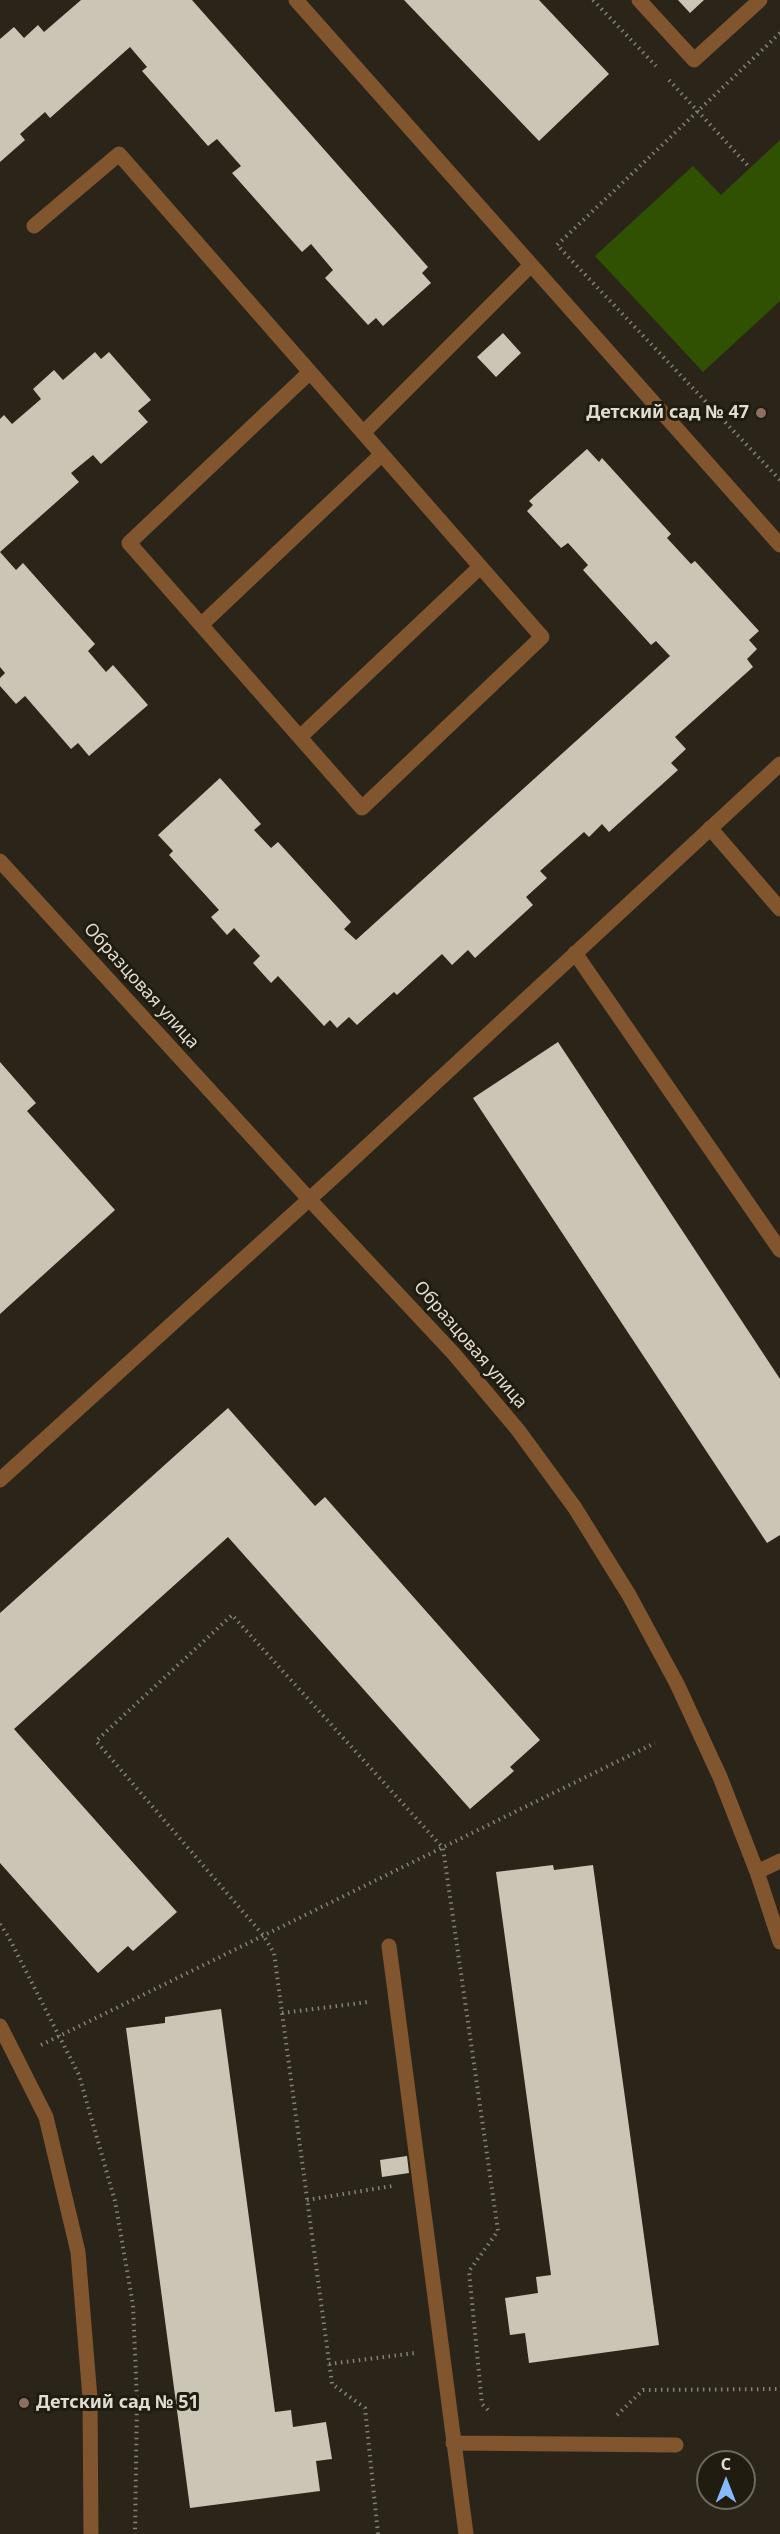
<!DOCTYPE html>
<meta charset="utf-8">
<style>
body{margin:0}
#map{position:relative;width:780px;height:2534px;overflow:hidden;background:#2b2519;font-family:"Noto Sans",sans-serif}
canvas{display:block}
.north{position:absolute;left:696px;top:2450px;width:60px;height:60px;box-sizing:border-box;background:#211c10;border:2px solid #6d695e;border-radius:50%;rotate:0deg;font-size:16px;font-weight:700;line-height:24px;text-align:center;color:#dfdcd4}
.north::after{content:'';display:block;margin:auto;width:21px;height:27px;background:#85bbfb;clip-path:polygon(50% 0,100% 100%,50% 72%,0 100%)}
</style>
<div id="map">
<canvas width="780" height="2534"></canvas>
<div class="north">С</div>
</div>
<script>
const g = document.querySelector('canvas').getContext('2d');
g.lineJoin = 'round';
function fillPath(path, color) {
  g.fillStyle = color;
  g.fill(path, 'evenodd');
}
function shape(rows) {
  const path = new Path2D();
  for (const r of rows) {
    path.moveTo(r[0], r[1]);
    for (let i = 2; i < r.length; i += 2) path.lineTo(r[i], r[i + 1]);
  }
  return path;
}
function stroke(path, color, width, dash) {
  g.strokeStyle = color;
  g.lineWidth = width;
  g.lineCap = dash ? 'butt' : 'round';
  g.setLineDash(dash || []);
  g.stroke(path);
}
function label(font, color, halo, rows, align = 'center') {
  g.font = font + ' "Noto Sans",sans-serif';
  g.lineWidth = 6;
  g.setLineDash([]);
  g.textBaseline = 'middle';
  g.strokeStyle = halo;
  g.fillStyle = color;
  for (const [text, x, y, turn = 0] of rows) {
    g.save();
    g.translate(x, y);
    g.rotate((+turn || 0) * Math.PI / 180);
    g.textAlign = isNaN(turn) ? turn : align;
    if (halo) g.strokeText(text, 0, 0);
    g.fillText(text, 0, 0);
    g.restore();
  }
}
const green = shape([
 [780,140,780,301,703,372,595,256,693,166,721,195]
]);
const building = shape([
 [81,0,192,0,428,267,422,273,431,283,383,326,376,318,368,325,325,278,333,270,311,244,302,252,232,173,241,166,217,139,208,146,142,71,147,67,130,47,50,118,45,112,20,134,25,140,0,162,0,39,14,27,24,38,38,25,44,32],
 [404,0,539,0,609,74,539,141],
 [678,0,704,0,690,13],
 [503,333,521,353,496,377,477,357],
 [95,352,101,359,109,352,151,400,138,411,148,422,101,464,93,455,71,473,79,482,0,552,16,570,23,563,95,644,88,651,106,672,113,665,148,705,89,756,78,743,71,749,25,696,16,704,0,686,0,678,5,673,0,667,0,419,4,415,12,424,41,399,33,389,54,370,63,380],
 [587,449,599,462,602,458,671,534,667,538,691,564,695,561,759,631,749,640,757,649,747,659,753,667,675,737,686,749,671,763,678,770,609,832,602,824,589,837,584,832,540,871,547,878,526,897,533,905,475,958,468,950,452,965,442,954,397,995,394,992,357,1025,349,1017,337,1028,330,1020,324,1026,278,976,271,983,253,963,260,956,234,928,227,935,211,917,219,910,169,855,173,851,158,835,220,778,261,824,254,830,271,848,278,842,351,922,344,929,356,940,670,656,656,641,651,645,583,570,588,565,568,543,561,548,527,511,533,505,529,501],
 [558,1042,780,1379,780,1535,767,1543,473,1098],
 [0,1062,36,1103,27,1111,115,1210,0,1314],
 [228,1408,315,1506,325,1497,540,1740,510,1767,514,1771,470,1809,228,1537,14,1729,177,1912,133,1951,128,1946,98,1973,0,1863,0,1613],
 [553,1865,554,1870,593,1865,659,2345,529,2363,525,2333,510,2335,505,2298,538,2293,536,2277,551,2275,496,1872],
 [221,2009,275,2412,291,2410,293,2427,326,2422,332,2459,316,2461,320,2491,190,2508,126,2028,165,2023,165,2017],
 [407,2156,409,2173,382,2177,380,2160]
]);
const path = shape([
 [593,0,656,66],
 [780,33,557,245,780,480],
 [669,80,750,168],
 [0,1924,8,1936,79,2075,115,2201,133,2305,137,2400,135,2534],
 [282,2013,368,2002],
 [41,2045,655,1743],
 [307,2200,392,2186],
 [329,2364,415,2353],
 [617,2415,643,2390,780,2389],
 [378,2534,365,2408,332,2384,274,1953,263,1935,96,1741,232,1615,443,1848,498,2231,469,2271,482,2404,491,2413]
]);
const minor = shape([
 [296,0,780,545],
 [639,0,694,60,760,0],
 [34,226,119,154,542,637,362,808,129,543,310,372],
 [363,433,531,265],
 [201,625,382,454],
 [300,737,480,567],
 [710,828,780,909],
 [0,861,309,1199,454,1354,518,1430,575,1508,629,1595,677,1684,720,1777,757,1872,780,1942],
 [575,953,780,1250],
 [0,1480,337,1174,780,764],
 [757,1872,780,1861],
 [389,1946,466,2534],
 [0,2026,46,2117,78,2252,90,2398,91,2534],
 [453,2443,676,2445]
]);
const markers = [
 [761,413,6,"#8d6e63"],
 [24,2403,6,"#8d6e63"]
];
const poiNames = [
 ["Детский сад № 47",749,413],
 ["Детский сад № 51",36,2403,"left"]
];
const streetNames = [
 ["Образцовая улица",141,986,48],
 ["Образцовая улица",470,1345,49]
];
fillPath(green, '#305101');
fillPath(building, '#cbc5b5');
stroke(path, '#858177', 4, [1.5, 4.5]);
stroke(minor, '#81552e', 15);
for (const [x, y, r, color] of markers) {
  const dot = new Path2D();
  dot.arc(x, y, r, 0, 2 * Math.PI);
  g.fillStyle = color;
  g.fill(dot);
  stroke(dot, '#211c10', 2);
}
label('bold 18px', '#dfdcd4', '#211c10', poiNames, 'right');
label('18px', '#dfdcd4', '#211c10', streetNames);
</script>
